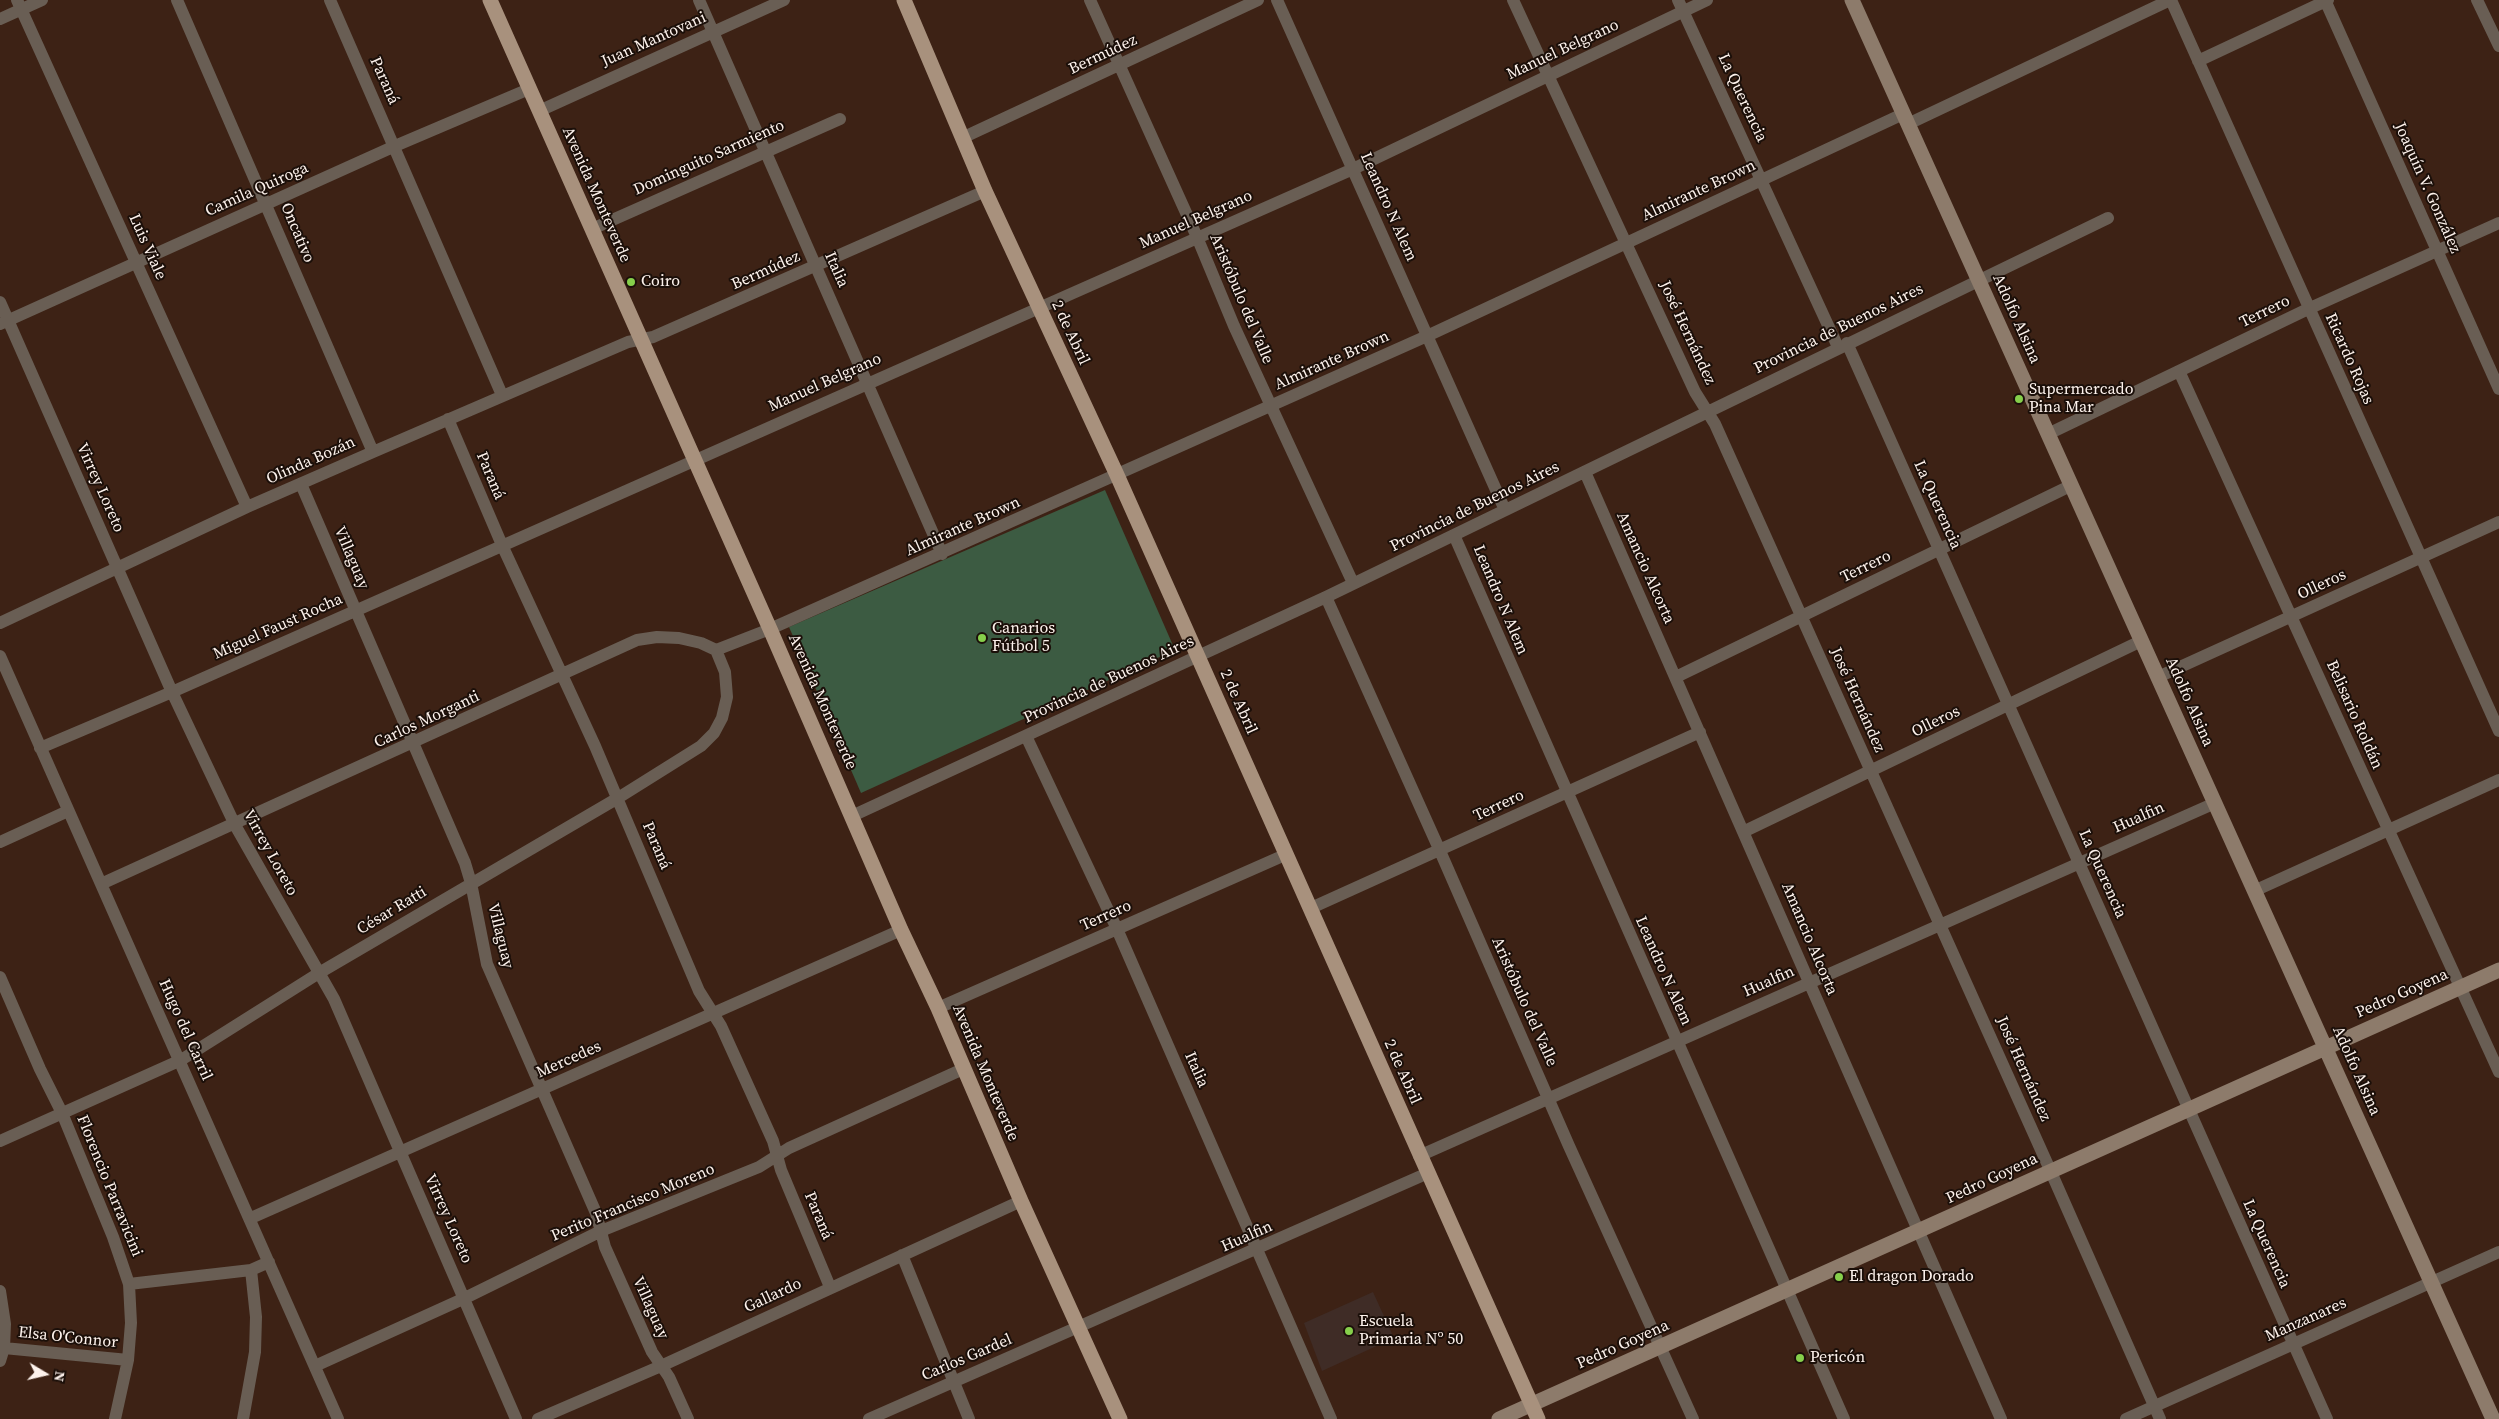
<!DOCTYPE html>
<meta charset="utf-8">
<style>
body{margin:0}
#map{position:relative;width:2499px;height:1419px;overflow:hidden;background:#3d2215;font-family:"Source Serif 4",serif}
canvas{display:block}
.north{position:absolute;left:20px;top:1349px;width:50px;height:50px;-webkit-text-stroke:4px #1b0f09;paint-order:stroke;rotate:99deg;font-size:14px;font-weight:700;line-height:20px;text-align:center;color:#fdf2ec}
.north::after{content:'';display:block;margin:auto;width:18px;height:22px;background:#fdf2ec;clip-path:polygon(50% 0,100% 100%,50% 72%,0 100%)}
</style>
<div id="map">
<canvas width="2499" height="1419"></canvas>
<div class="north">N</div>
</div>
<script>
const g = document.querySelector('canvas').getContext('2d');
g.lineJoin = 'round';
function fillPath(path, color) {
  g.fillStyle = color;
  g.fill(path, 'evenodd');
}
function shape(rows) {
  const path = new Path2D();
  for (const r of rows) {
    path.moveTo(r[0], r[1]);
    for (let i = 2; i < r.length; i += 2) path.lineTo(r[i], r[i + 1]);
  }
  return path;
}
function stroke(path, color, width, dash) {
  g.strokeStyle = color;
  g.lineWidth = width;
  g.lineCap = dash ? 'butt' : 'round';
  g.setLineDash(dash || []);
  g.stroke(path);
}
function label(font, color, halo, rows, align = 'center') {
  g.font = font + ' "Source Serif 4",serif';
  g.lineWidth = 4;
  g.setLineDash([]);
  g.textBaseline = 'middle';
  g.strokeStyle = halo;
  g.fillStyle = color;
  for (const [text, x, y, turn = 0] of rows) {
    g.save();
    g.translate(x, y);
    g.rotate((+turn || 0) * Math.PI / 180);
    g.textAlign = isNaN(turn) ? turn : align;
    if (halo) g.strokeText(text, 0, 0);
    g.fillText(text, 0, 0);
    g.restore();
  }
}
const education = shape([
 [1373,1292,1394,1338,1322,1371,1304,1323]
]);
const green = shape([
 [1105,490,1175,650,861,793,789,627]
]);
const street = shape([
 [17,0,247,507],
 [177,0,373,452],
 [330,0,502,395],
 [699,0,942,554],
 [1090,0,1197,237,1234,326,1353,583],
 [1277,0,1505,510],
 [1513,0,1695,392,1715,424,2051,1172,2160,1419],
 [1678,0,1838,347],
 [2171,0,2499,731],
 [2325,0,2499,389],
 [2477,0,2499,46],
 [0,19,42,0],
 [2198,61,2328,0],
 [539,111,784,0],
 [1908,124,2170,0],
 [962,138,1258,0],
 [592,229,840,119],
 [0,302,172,692,235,825,334,999,516,1419],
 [0,324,395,146,529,89],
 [1847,343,2327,1419],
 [2179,371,2499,1072],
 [448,419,502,545,595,746,699,991,721,1026,773,1141,781,1170,830,1287],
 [2048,434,2308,309,2499,223],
 [1585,472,2001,1419],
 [301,484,465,863,471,883,487,964,596,1213,605,1247,652,1352,669,1377,688,1419],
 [1454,535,1844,1419],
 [1326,597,1440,851,1569,1146,1693,1419],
 [0,623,247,507,373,452,628,342,653,337,985,191],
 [0,656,338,1419],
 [1676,677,2070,486],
 [2158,677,2499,522],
 [1026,736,1117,929,1331,1419],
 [40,748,172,692,1353,169,1707,0],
 [852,816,1326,597,2108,218],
 [1745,831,2141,641],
 [0,842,68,811],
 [101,884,637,640,657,637,679,638,701,643,716,650,770,629,1427,336,1903,114],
 [2254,891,2499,780],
 [1311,908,1700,732],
 [0,977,40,1069,62,1113,113,1237,129,1284,131,1323,128,1360,115,1419],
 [938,1008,1287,854],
 [0,1141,181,1060,319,973,618,798,701,746,714,733,722,718,727,697,725,672,716,650],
 [1419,1156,2215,803],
 [251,1218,901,930],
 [902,1255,969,1419],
 [129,1284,251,1270,269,1262],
 [0,1291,5,1324,4,1348,0,1361],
 [4,1348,128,1360],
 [315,1366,465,1298,601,1231,759,1167,789,1148,963,1069],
 [243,1419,255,1352,256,1317,251,1270],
 [538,1419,661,1366,1021,1201],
 [869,1419,1428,1173],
 [2126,1419,2499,1252]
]);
const secondary = shape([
 [1852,0,2493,1419],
 [1499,1419,2499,970]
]);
const primary = shape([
 [490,0,770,629,901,930,938,1008,1021,1201,1120,1419],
 [904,0,985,191,1117,475,1538,1419]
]);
const markers = [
 [631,282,5,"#86cf4b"],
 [2019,399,5,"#86cf4b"],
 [982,638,5,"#86cf4b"],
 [1839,1277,5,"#86cf4b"],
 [1349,1331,5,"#86cf4b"],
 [1800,1358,5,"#86cf4b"]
];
const streetNames = [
 ["Juan Mantovani",654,40,-24],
 ["Manuel Belgrano",1563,50,-25],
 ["Bermúdez",1103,55,-25],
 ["Paraná",384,81,66],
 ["La Querencia",1742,98,65],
 ["Dominguito Sarmiento",709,158,-24],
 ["Joaquín V. González",2427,188,66],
 ["Camila Quiroga",257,190,-24],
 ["Almirante Brown",1699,191,-25],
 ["Avenida Monteverde",596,195,66],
 ["Leandro N Alem",1388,207,66],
 ["Manuel Belgrano",1196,220,-24],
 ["Oncativo",297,233,67],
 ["Luis Viale",147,247,66],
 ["Italia",836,270,66],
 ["Bermúdez",766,271,-24],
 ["Aristóbulo del Valle",1241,299,67],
 ["Terrero",2265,312,-26],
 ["Adolfo Alsina",2016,319,66],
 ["Provincia de Buenos Aires",1839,329,-26],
 ["2 de Abril",1070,333,65],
 ["José Hernández",1687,333,65],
 ["Ricardo Rojas",2349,359,66],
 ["Almirante Brown",1332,361,-24],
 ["Manuel Belgrano",825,383,-24],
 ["Olinda Bozán",311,461,-24],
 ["Paraná",490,476,67],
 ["Virrey Loreto",100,488,66],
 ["La Querencia",1937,505,66],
 ["Provincia de Buenos Aires",1475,507,-26],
 ["Almirante Brown",963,527,-24],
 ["Villaguay",351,558,67],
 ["Terrero",1866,567,-26],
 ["Amancio Alcorta",1645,568,66],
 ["Olleros",2322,585,-25],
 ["Leandro N Alem",1500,600,67],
 ["Miguel Faust Rocha",278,627,-24],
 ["Provincia de Buenos Aires",1109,680,-25],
 ["José Hernández",1857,700,66],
 ["Avenida Monteverde",822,702,66],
 ["2 de Abril",1238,702,66],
 ["Adolfo Alsina",2189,702,66],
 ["Belisario Roldán",2354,715,66],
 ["Carlos Morganti",427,720,-25],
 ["Olleros",1936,722,-26],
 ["Terrero",1499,806,-25],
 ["Hualfin",2139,818,-24],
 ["Paraná",656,846,67],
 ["Virrey Loreto",270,853,61],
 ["La Querencia",2102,874,66],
 ["César Ratti",392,911,-31],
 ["Terrero",1106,916,-24],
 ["Villaguay",500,936,76],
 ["Amancio Alcorta",1809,939,67],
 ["Leandro N Alem",1663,971,66],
 ["Hualfin",1769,982,-24],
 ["Pedro Goyena",2402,994,-24],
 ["Aristóbulo del Valle",1524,1002,66],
 ["Hugo del Carril",185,1030,66],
 ["Mercedes",569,1060,-24],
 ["José Hernández",2023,1069,66],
 ["Italia",1196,1070,66],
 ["Adolfo Alsina",2356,1071,66],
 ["2 de Abril",1402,1072,66],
 ["Avenida Monteverde",985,1073,67],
 ["Pedro Goyena",1992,1179,-25],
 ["Florencio Parravicini",109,1186,68],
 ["Perito Francisco Moreno",633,1203,-23],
 ["Paraná",818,1216,67],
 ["Virrey Loreto",448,1219,66],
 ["Hualfin",1247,1237,-24],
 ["La Querencia",2266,1244,66],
 ["Gallardo",773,1296,-25],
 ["Villaguay",650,1308,66],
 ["Manzanares",2306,1320,-24],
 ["Elsa O'Connor",68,1338,6],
 ["Pedro Goyena",1623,1345,-24],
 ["Carlos Gardel",967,1358,-23]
];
const poiNames = [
 ["Coiro",641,282],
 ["Supermercado",2029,390],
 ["Pina Mar",2029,408],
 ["Canarios",992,629],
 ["Fútbol 5",992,647],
 ["El dragon Dorado",1849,1277],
 ["Escuela",1359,1322],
 ["Primaria Nº 50",1359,1340],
 ["Pericón",1810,1358]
];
fillPath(education, '#3f2c26');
fillPath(green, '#3c5b42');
stroke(street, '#695e54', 12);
stroke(secondary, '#8d7b6b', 15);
stroke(primary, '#a8917d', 15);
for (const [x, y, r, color] of markers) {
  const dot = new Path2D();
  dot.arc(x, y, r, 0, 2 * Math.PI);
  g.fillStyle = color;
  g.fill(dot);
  stroke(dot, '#1b0f09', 2);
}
label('16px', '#fdf2ec', '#1b0f09', streetNames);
label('16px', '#fdf2ec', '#1b0f09', poiNames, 'left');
</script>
